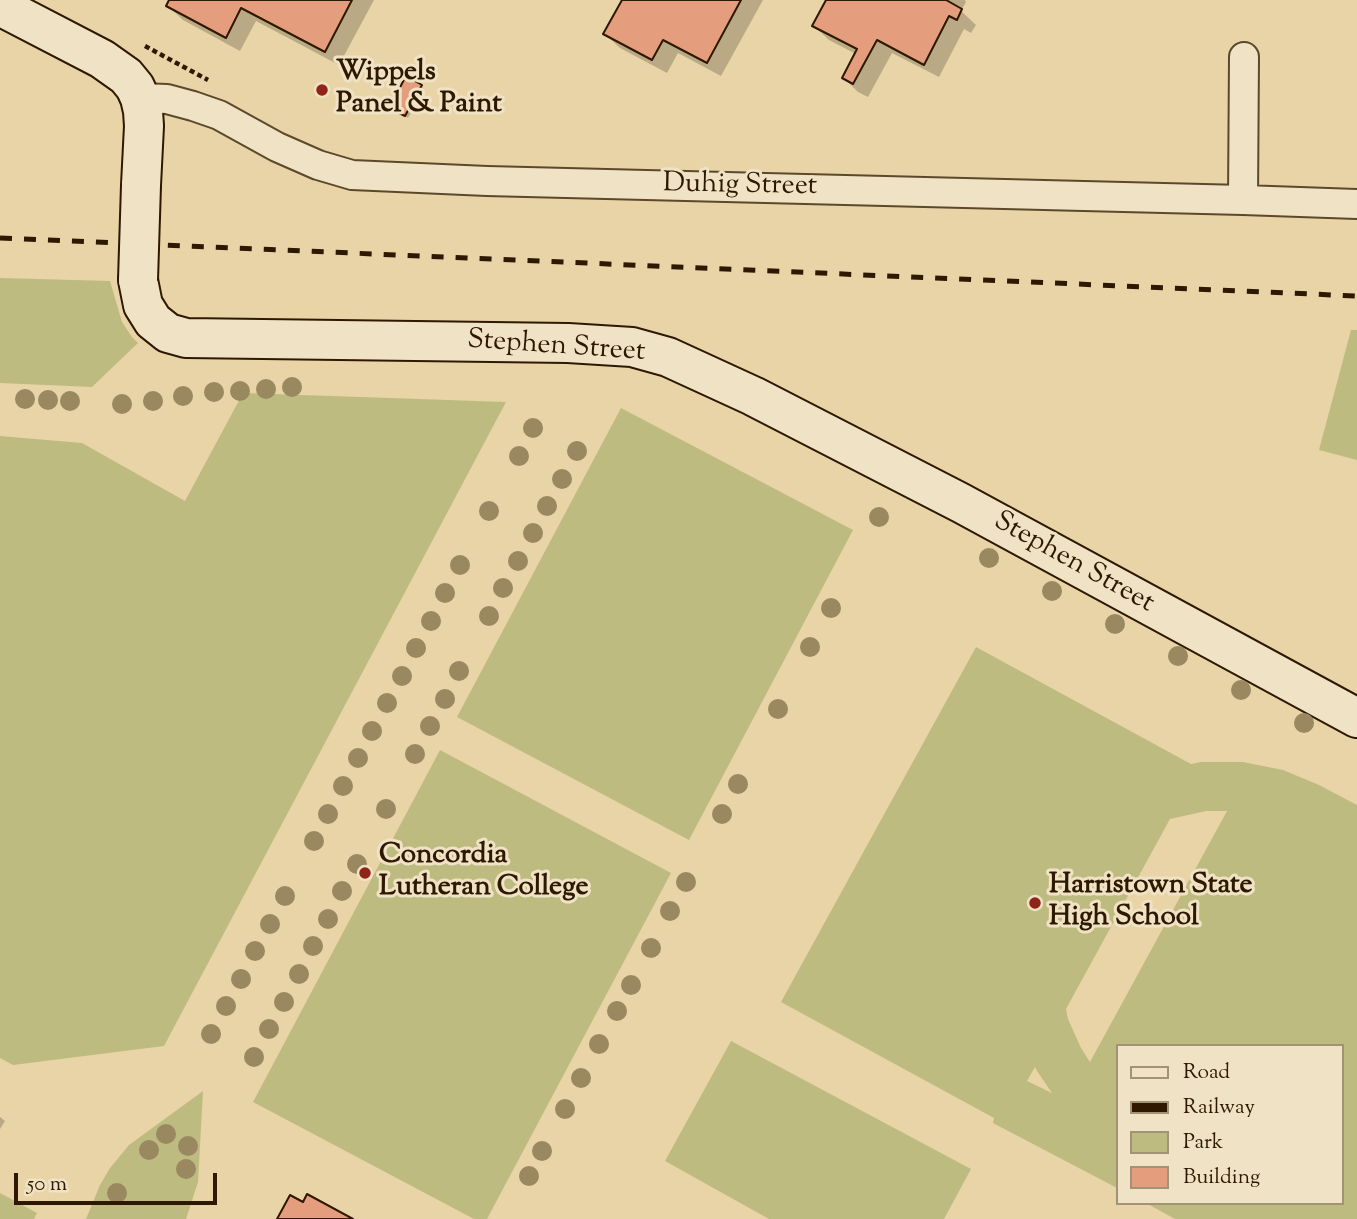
<!DOCTYPE html>
<style>
body{margin:0}
#map{position:relative;width:1357px;height:1219px;overflow:hidden;background:#e8d4a6;font-family:"Sorts Mill Goudy",serif}
canvas{display:block}
.legend{position:absolute;left:1116px;top:1044px;width:228px;height:161px;box-sizing:border-box;background:#f0e3c5;border:2px solid #a29276;margin:0;padding:9px 12px;list-style:none;font-size:21px;color:#2e1900}
.legend li{display:flex;align-items:center;gap:14px;height:35px}
.legend b{width:35px;border:2px solid #a29276}
.scale{position:absolute;left:14px;top:1173px;width:203px;height:32px;box-sizing:border-box;border:4px solid #2e1900;border-top:0;padding-left:9px;font-size:21px;line-height:24px;white-space:nowrap;color:#2e1900;-webkit-text-stroke:5px #f0e3c5;paint-order:stroke}
</style>
<div id="map">
<canvas width="1357" height="1219"></canvas>
<ul class="legend">
<li><b style="height:9px;background:#f0e3c5"></b>Road</li>
<li><b style="height:9px;background:#2e1900"></b>Railway</li>
<li><b style="height:19px;background:#bebb81"></b>Park</li>
<li><b style="height:19px;background:#e59e7d"></b>Building</li>
</ul>
<div class="scale">50 m</div>
</div>
<script>
const g = document.querySelector('canvas').getContext('2d');
g.lineJoin = 'round';
function fillPath(path, color) {
  g.fillStyle = color;
  g.fill(path, 'evenodd');
}
function shape(rows) {
  const path = new Path2D();
  for (const r of rows) {
    path.moveTo(r[0], r[1]);
    for (let i = 2; i < r.length; i += 2) path.lineTo(r[i], r[i + 1]);
  }
  return path;
}
function stroke(path, color, width, dash) {
  g.strokeStyle = color;
  g.lineWidth = width;
  g.lineCap = dash ? 'butt' : 'round';
  g.setLineDash(dash || []);
  g.stroke(path);
}
function label(font, color, halo, rows, align = 'center') {
  g.font = font + ' "Sorts Mill Goudy",serif';
  g.lineWidth = 6;
  g.setLineDash([]);
  g.textBaseline = 'middle';
  g.strokeStyle = halo;
  g.fillStyle = color;
  for (const [text, x, y, turn = 0] of rows) {
    g.save();
    g.translate(x, y);
    g.rotate((+turn || 0) * Math.PI / 180);
    g.textAlign = isNaN(turn) ? turn : align;
    if (halo) g.strokeText(text, 0, 0);
    g.fillText(text, 0, 0);
    g.restore();
  }
}
const green = shape([
 [0,278,110,281,122,322,132,337,138,343,92,387,0,383],
 [1351,330,1357,330,1357,460,1319,450],
 [243,393,506,402,164,1046,13,1065,0,1058,0,436,82,443,185,501],
 [621,408,853,530,689,840,457,717],
 [976,647,1191,764,1201,762,1243,762,1283,770,1319,785,1357,805,1357,1219,1175,1219,1146,1203,1341,1203,1341,1046,1117,1046,1117,1188,993,1123,994,1118,781,1002],
 [1206,811,1227,811,1090,1062,1081,1048,1068,1019,1066,1009,1170,819],
 [1035,1067,1037,1071,1052,1093,1027,1081],
 [440,750,671,873,487,1219,474,1219,253,1102],
 [731,1041,971,1169,944,1219,769,1219,665,1161],
 [203,1091,198,1182,186,1219,86,1219,100,1185,110,1168,129,1145],
 [0,1193,37,1213,34,1219,0,1219]
]);
const shadow = shape([
 [171,0,374,0,339,65,256,21,240,51,183,20,168,6],
 [623,0,763,0,721,76,678,53,667,73,620,48,605,34],
 [828,0,965,0,966,2,961,11,976,25,971,33,964,29,939,77,892,53,868,97,858,92,844,78,856,54,829,40,814,26],
 [421,86,424,89,408,118,391,108],
 [0,1117,5,1121,0,1129]
]);
const building = shape([
 [169,0,352,0,325,52,241,8,226,38,166,6,169,0],
 [622,0,741,0,707,63,663,40,652,60,603,34,622,0],
 [826,0,946,0,962,9,957,20,949,16,924,65,877,40,853,84,842,78,857,49,812,26,826,0],
 [406,76,422,85,405,116,389,108,406,76],
 [307,1194,353,1219,277,1219,290,1195,303,1202,307,1194]
]);
const path = shape([
 [145,46,208,80]
]);
const street = shape([
 [140,98,167,99,193,106,219,115,277,147,318,165,352,175,487,181,1243,200,1357,204],
 [1243,200,1244,57]
]);
const secondary = shape([
 [0,6,102,59,126,76,135,87,140,98,143,111,144,126,141,185],
 [138,280,143,305,153,321,168,333,186,338,568,343,632,347,668,357,753,396,961,503,1357,718]
]);
const rail = shape([
 [0,238,1357,296]
]);
const secondaryBridge = shape([
 [138,280,141,185]
]);
const trees = [
 [292,387],
 [266,389],
 [240,391],
 [214,392],
 [183,396],
 [25,399],
 [48,400],
 [70,401],
 [153,401],
 [122,404],
 [533,428],
 [577,451],
 [519,456],
 [562,479],
 [547,506],
 [489,511],
 [879,517],
 [533,533],
 [989,558],
 [518,561],
 [460,565],
 [503,588],
 [1052,591],
 [445,593],
 [831,608],
 [489,616],
 [431,621],
 [1115,624],
 [810,647],
 [416,648],
 [1178,656],
 [459,671],
 [402,676],
 [1241,690],
 [445,699],
 [387,703],
 [778,709],
 [1304,723],
 [430,726],
 [372,731],
 [415,754],
 [358,758],
 [738,784],
 [343,786],
 [386,809],
 [328,814],
 [722,814],
 [314,841],
 [357,864],
 [686,882],
 [342,891],
 [285,896],
 [670,911],
 [328,919],
 [270,924],
 [313,946],
 [651,948],
 [255,951],
 [299,974],
 [241,979],
 [631,985],
 [284,1002],
 [226,1006],
 [617,1011],
 [269,1029],
 [211,1034],
 [599,1044],
 [254,1057],
 [581,1078],
 [565,1109],
 [166,1134],
 [188,1146],
 [149,1150],
 [542,1151],
 [186,1169],
 [529,1176],
 [117,1193]
];
const markers = [
 [322,90,7,"#8f2418"],
 [365,873,7,"#8f2418"],
 [1035,903,7,"#8f2418"]
];
const poiNames = [
 ["Wippels",336,74],
 ["Panel & Paint",336,106],
 ["Concordia",379,857],
 ["Lutheran College",379,889],
 ["Harristown State",1049,887],
 ["High School",1049,919]
];
const streetNames = [
 ["Duhig Street",740,187,1],
 ["Stephen Street",556,348,4],
 ["Stephen Street",1073,564,29]
];
fillPath(green, '#bebb81');
fillPath(shadow, '#0003');
fillPath(building, '#e59e7d');
stroke(building, '#2e1900', 2);
stroke(street, '#5c482a', 32);
stroke(secondary, '#2e1900', 42);
stroke(path, '#2e1900', 4.5, [5, 3.5]);
stroke(street, '#f0e3c5', 28);
stroke(secondary, '#f0e3c5', 38);
stroke(rail, '#2e1900', 5, [12, 12]);
stroke(secondaryBridge, '#2e1900', 42, []);
stroke(secondaryBridge, '#f0e3c5', 38);
g.fillStyle = '#998860';
for (const [x, y] of trees) {
  g.beginPath();
  g.arc(x, y, 10, 0, 2 * Math.PI);
  g.fill();
}
for (const [x, y, r, color] of markers) {
  const dot = new Path2D();
  dot.arc(x, y, r, 0, 2 * Math.PI);
  g.fillStyle = color;
  g.fill(dot);
  stroke(dot, '#f0e3c5', 2.5);
}
label('bold 28px', '#2e1900', '#f0e3c5', poiNames, 'left');
label('28px', '#2e1900', '#f0e3c5', streetNames);
</script>
